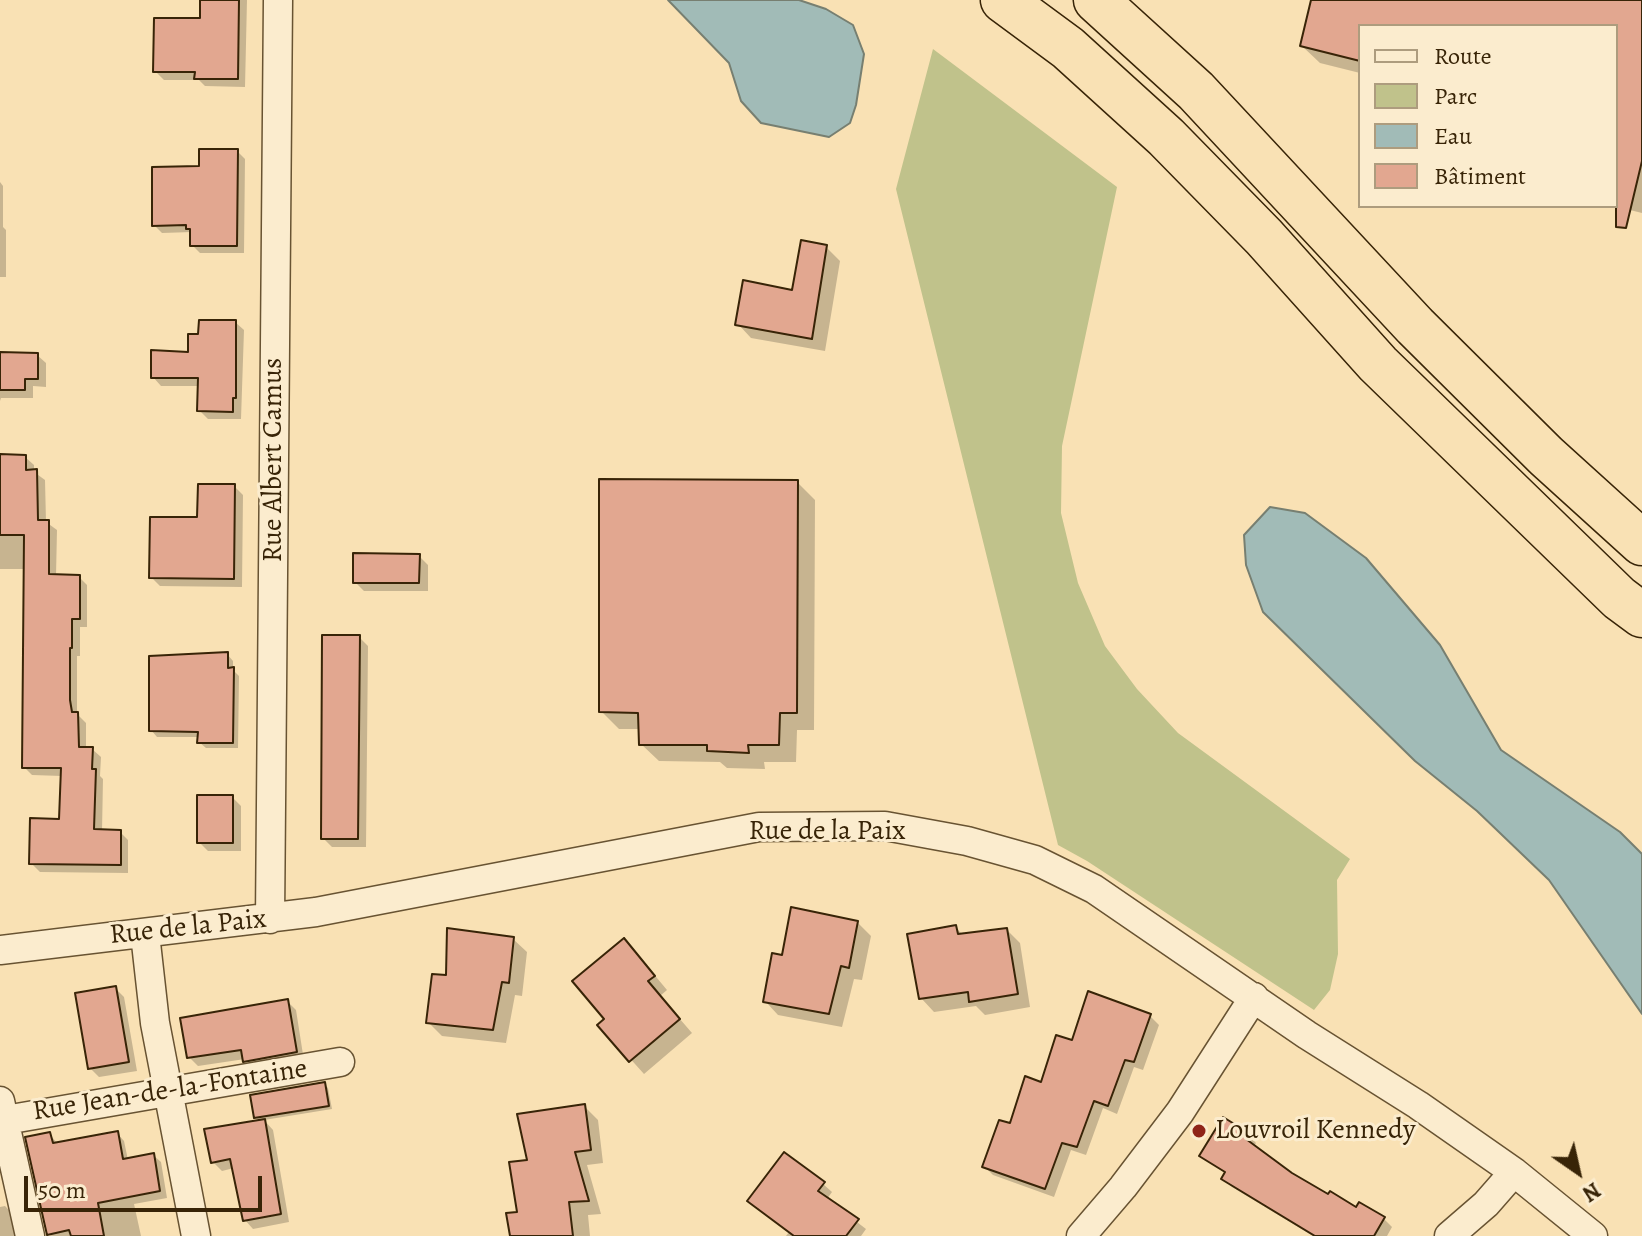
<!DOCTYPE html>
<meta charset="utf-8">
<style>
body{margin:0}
#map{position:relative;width:1642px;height:1236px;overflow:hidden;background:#f9e1b4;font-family:Alegreya,serif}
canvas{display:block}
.legend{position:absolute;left:1358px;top:24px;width:260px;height:184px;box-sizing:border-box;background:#fbecce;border:2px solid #ad9c7e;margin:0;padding:10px 14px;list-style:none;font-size:24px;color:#382407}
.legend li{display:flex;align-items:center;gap:16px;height:40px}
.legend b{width:40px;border:2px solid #ad9c7e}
.north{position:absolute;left:1538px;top:1132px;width:80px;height:80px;-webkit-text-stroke:6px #fbecce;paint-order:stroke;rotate:146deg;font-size:22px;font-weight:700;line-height:32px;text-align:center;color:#382407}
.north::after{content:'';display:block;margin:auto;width:28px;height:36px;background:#382407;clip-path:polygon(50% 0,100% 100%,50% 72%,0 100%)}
.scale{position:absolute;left:24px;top:1176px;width:238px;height:36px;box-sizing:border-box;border:4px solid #382407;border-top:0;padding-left:10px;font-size:24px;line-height:28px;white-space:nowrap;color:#382407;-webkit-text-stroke:6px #fbecce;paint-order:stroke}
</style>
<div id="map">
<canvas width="1642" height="1236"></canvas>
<ul class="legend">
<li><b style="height:10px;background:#fbecce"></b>Route</li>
<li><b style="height:22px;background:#c0c28b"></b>Parc</li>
<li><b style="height:22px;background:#a1bbb7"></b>Eau</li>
<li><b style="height:22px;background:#e2a790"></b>Bâtiment</li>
</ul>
<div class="north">N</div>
<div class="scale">50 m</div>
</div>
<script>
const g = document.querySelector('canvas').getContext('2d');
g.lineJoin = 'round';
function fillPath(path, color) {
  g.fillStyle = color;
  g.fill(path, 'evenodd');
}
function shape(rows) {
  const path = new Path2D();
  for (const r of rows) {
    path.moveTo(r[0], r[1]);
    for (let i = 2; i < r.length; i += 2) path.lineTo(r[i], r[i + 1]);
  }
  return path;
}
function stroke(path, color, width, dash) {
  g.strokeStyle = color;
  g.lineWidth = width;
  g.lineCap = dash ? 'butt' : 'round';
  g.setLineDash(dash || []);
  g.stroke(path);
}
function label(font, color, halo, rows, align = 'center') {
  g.font = font + ' Alegreya,serif';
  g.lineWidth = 6;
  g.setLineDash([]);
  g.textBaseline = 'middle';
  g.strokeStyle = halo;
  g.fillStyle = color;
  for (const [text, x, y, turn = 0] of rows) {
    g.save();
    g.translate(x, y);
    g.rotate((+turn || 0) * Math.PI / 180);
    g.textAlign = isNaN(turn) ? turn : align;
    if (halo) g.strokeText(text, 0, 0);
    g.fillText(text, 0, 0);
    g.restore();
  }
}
const green = shape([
 [933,49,1117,187,1062,446,1061,513,1078,583,1105,646,1137,689,1178,733,1350,859,1337,880,1338,954,1330,990,1314,1010,1087,861,1058,845,896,189]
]);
const water = shape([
 [668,0,799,0,826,9,853,25,864,54,856,105,850,123,829,137,761,123,741,101,729,63,668,0],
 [1270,507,1305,513,1366,558,1440,645,1501,750,1620,832,1642,854,1642,1014,1549,880,1477,811,1415,761,1263,612,1246,565,1244,535,1270,507]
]);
const shadow = shape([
 [202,0,247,0,245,87,205,86,199,80,164,80,155,71,202,20],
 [1313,0,1642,0,1642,213,1614,206,1616,26,1360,26,1360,73,1320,63,1302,46],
 [237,151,245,159,244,253,200,253,192,245,192,232,162,233,154,225,201,168],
 [0,182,3,186,3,227,6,230,6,277,0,277],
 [826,247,840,261,825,351,751,338,738,324,793,292],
 [235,322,244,330,241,419,208,419,199,410,200,386,161,386,153,377,190,354,200,336],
 [0,354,37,355,46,363,46,387,33,386,33,398,1,398,0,401],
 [0,456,25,457,34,465,34,472,45,480,46,522,57,530,56,576,79,577,87,585,87,627,80,627,80,656,77,656,77,710,78,715,86,723,86,749,92,749,101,757,100,776,103,779,102,831,120,832,128,840,128,873,40,872,31,863,61,821,62,776,32,775,24,767,26,569,0,569],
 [797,482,815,500,814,730,797,730,796,762,764,762,765,769,727,768,720,762,659,761,641,744,640,729,619,729,601,711],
 [234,486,243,495,242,587,160,586,151,577,199,519],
 [419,556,428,565,428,591,364,591,355,582],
 [359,637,368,646,366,847,332,847,323,838],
 [227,654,233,661,233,670,239,676,238,748,206,748,199,742,200,737,157,737,151,730],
 [232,797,241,806,241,851,208,851,199,842],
 [857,922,871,936,862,980,854,979,842,1027,778,1015,765,1001,783,958],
 [955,927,963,935,1007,930,1020,943,1030,1007,985,1015,976,1006,934,1012,921,998],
 [513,939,527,952,522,996,515,995,506,1043,442,1036,428,1022,448,978],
 [637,954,667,990,660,996,692,1033,644,1074,600,1025,607,1019],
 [115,988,124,997,137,1071,99,1077,90,1068],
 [287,1001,296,1010,304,1061,254,1069,245,1059,198,1066,189,1057],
 [1150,1016,1159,1025,1143,1070,1134,1067,1117,1114,1103,1108,1086,1155,1071,1150,1054,1197,993,1175,984,1166,1042,1084],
 [324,1084,328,1088,332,1109,264,1120,273,1130,289,1222,253,1229,245,1220,234,1168,222,1171,213,1162,260,1122,256,1117],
 [584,1106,598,1120,603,1163,587,1165,601,1214,588,1215,590,1236,512,1236,519,1213,529,1162],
 [117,1133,124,1141,128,1160,153,1155,161,1162,167,1198,134,1204,141,1236,51,1236,48,1234,50,1135,58,1144],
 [1248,1135,1256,1143,1254,1146,1291,1174,1356,1210,1384,1219,1392,1227,1387,1236,1313,1236,1232,1187,1224,1178,1226,1174,1201,1155],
 [823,1184,832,1192,827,1199,866,1229,861,1236,786,1236,789,1232,750,1201],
 [5,1206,12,1213,17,1236,0,1236,0,1207]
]);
const building = shape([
 [200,0,239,0,238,79,194,79,195,72,153,72,154,18,200,18,200,0],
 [1311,0,1642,0,1642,161,1626,228,1616,227,1616,26,1360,26,1360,61,1300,46,1311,0],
 [199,149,238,149,237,246,190,246,190,229,186,229,186,225,152,226,152,167,199,166,199,149],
 [801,240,827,245,812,339,735,325,743,280,792,290,801,240],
 [199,320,236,320,236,398,233,398,233,412,197,411,198,378,151,378,151,350,188,352,188,334,198,334,199,320],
 [0,352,38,353,38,379,25,379,25,390,0,390,0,352],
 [0,454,26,455,26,470,37,469,38,520,49,520,49,574,80,575,80,619,72,619,72,648,70,648,70,700,72,712,78,712,79,747,93,747,92,769,96,769,94,829,121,830,121,865,29,864,30,818,59,819,61,768,22,768,24,535,0,535,0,454],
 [599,479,798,480,797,713,780,713,779,745,748,745,749,753,707,751,707,745,639,745,638,713,599,712,599,479],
 [198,484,235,484,234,579,149,578,150,517,197,517,198,484],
 [353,553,420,554,419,583,353,583,353,553],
 [322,635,360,635,358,839,321,839,322,635],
 [228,652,228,668,234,667,233,743,197,743,198,732,149,731,149,656,228,652],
 [197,795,233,795,233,843,197,843,197,795],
 [791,907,858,921,849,968,841,966,829,1014,763,1002,772,953,782,955,791,907],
 [956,925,958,934,1007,928,1018,994,969,1002,968,992,919,999,907,934,956,925],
 [447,928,514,937,509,983,502,982,493,1030,426,1023,432,974,446,975,447,928],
 [624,938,655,976,648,981,680,1019,629,1062,597,1025,604,1019,572,981,624,938],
 [116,986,129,1062,88,1069,75,993,116,986],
 [1088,991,1151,1014,1134,1062,1125,1060,1108,1106,1094,1101,1077,1147,1062,1143,1045,1189,982,1167,999,1120,1010,1123,1025,1076,1041,1082,1056,1035,1072,1040,1088,991],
 [288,999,297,1052,243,1062,241,1050,187,1058,180,1018,288,999],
 [325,1082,329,1106,254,1118,250,1095,325,1082],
 [585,1104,591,1150,575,1152,589,1201,569,1202,573,1236,510,1236,506,1213,517,1212,509,1162,527,1160,517,1114,585,1104],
 [1223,1117,1249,1133,1246,1139,1292,1173,1328,1194,1330,1191,1356,1207,1359,1202,1385,1217,1374,1236,1315,1236,1221,1179,1225,1172,1199,1156,1223,1117],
 [265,1119,281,1214,243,1221,230,1159,211,1163,204,1129,265,1119],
 [118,1131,123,1159,154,1153,160,1191,98,1203,104,1236,71,1236,69,1230,47,1235,25,1137,50,1132,53,1143,118,1131],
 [784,1152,825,1182,818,1191,859,1219,846,1236,794,1236,747,1201,784,1152]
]);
const minor = shape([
 [270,919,278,0],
 [145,934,155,1023,196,1236],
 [0,950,316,912,759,827,885,826,967,841,1035,860,1094,889,1307,1035,1418,1105,1514,1172,1593,1236],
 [0,1101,30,1236],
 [0,1121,340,1062],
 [1081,1236,1123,1187,1180,1112,1254,997],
 [1449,1236,1486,1204,1514,1172]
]);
const trunk = shape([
 [1003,0,1068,48,1166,137,1264,237,1378,364,1619,598,1642,615],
 [1096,0,1196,91,1415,326,1546,456,1642,543]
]);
const markers = [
 [1199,1131,8,"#8f2418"]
];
const streetNames = [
 ["Rue Albert Camus",274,460,-90],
 ["Rue de la Paix",827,832],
 ["Rue de la Paix",188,928,-6],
 ["Rue Jean-de-la-Fontaine",170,1091,-9]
];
const poiNames = [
 ["Louvroil Kennedy",1215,1131]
];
fillPath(green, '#c0c28b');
fillPath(water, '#a1bbb7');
stroke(water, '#777f71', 2);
fillPath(shadow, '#0003');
fillPath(building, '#e2a790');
stroke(building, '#382407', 2);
stroke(minor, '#685332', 31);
stroke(trunk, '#382407', 47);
stroke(minor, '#fbecce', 28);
stroke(trunk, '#f9e1b4', 44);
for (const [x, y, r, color] of markers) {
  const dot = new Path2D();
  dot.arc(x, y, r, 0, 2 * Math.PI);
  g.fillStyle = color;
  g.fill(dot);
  stroke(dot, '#fbecce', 3);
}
label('28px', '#382407', '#fbecce', streetNames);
label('28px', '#382407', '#fbecce', poiNames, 'left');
</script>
